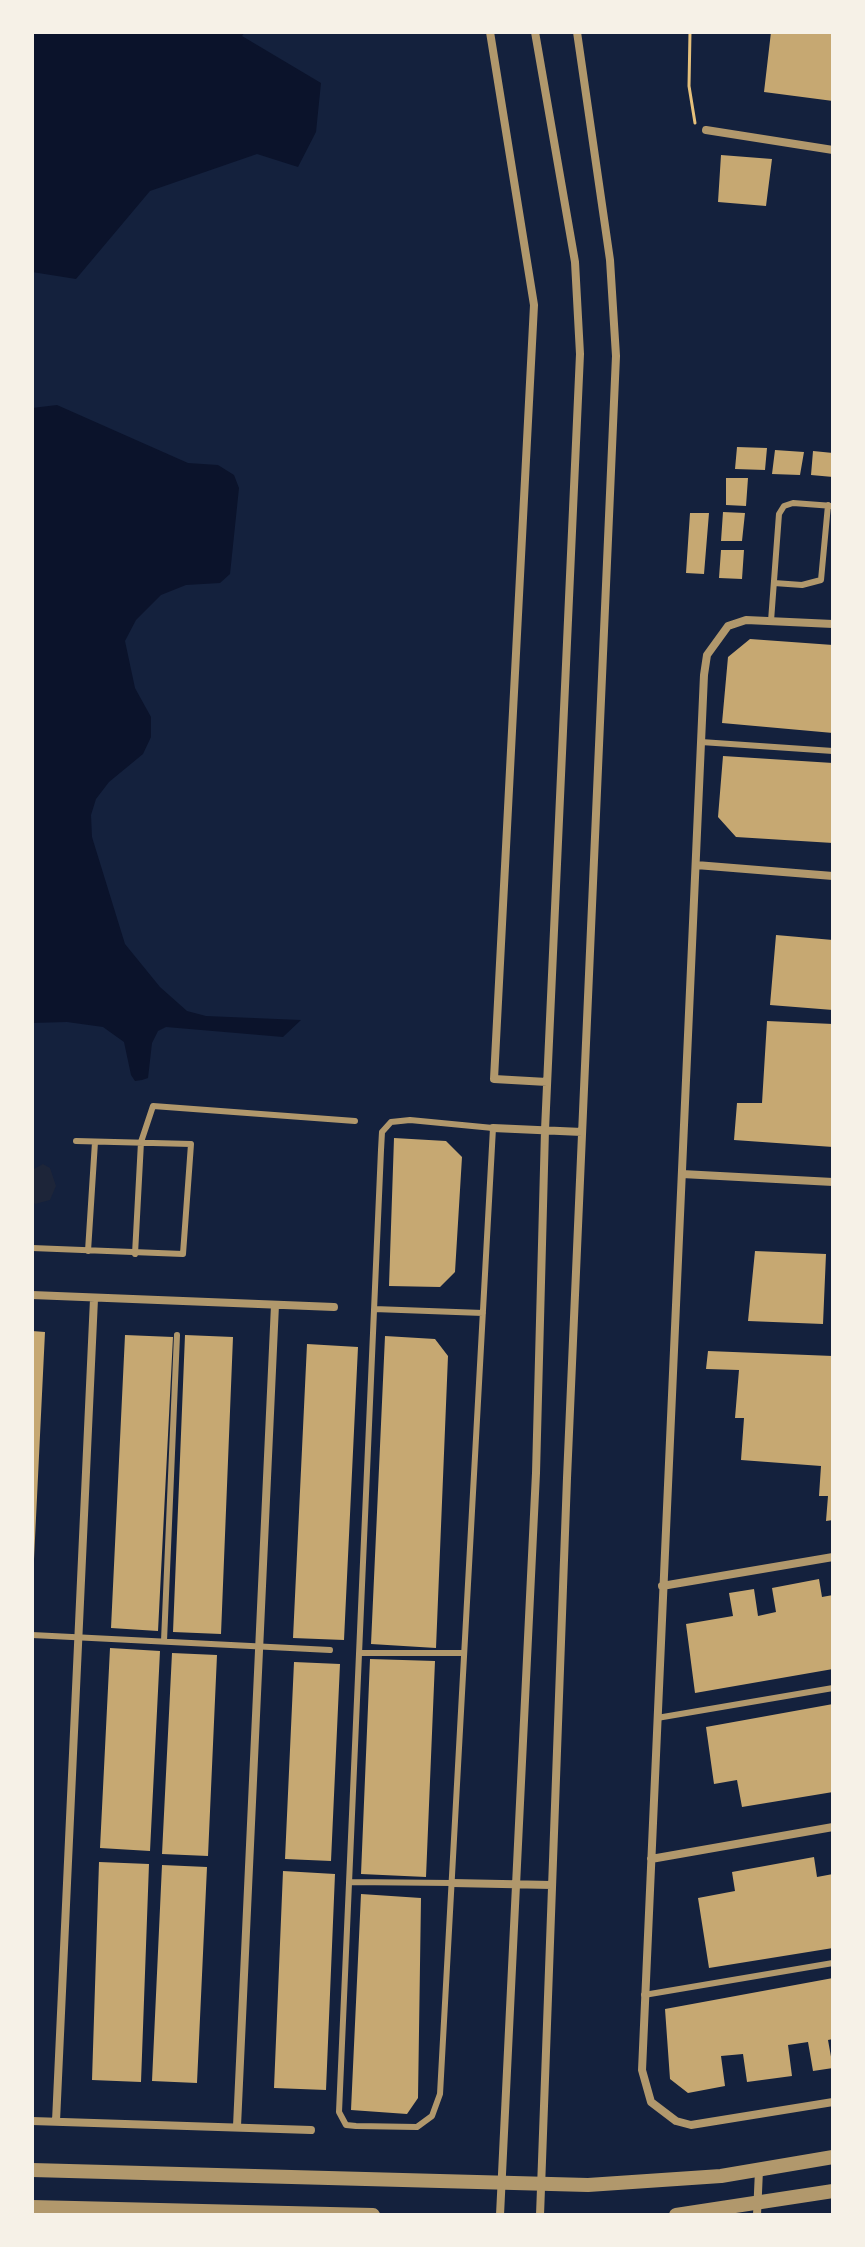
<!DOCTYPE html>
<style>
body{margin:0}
#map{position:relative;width:865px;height:2247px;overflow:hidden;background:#14213d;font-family:"Times New Roman",serif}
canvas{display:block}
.frame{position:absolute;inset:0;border:34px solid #f6f1e7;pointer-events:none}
</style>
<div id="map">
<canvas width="865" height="2247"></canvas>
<div class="frame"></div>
</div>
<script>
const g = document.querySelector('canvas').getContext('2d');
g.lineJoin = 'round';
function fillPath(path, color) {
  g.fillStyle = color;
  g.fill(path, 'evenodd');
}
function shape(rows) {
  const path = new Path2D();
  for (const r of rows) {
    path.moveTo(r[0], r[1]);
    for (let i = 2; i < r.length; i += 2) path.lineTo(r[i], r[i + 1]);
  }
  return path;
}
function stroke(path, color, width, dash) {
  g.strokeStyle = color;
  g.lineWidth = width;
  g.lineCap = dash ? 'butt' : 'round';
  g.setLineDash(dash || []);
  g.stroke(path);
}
const green = shape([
 [43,1164,50,1168,56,1186,50,1200,35,1204,32,1201,32,1170]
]);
const water = shape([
 [32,32,245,32,242,36,321,83,316,132,298,167,257,154,150,191,76,279,32,272],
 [57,405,188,463,218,465,234,475,239,488,230,574,220,583,186,585,161,595,136,620,125,641,135,688,151,717,151,737,143,754,109,782,96,799,91,815,92,837,125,944,160,987,187,1011,206,1016,301,1020,283,1037,166,1027,158,1031,152,1043,148,1078,142,1080,135,1081,131,1075,124,1042,103,1027,67,1022,32,1023,32,408]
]);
const building = shape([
 [771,32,833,32,833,101,764,92],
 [721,155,772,159,766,206,718,202],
 [737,447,767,448,765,470,735,469],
 [775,450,804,452,800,475,772,474],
 [813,451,833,453,833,477,811,475],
 [726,478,748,478,746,506,726,505],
 [723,512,745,513,742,541,721,541],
 [690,513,709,513,704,574,686,573],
 [721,550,744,550,742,579,719,578],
 [750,639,833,645,833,733,722,723,728,657],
 [723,756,833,763,833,843,736,837,718,817],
 [776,935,833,940,833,1010,770,1005],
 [767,1021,833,1024,833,1147,734,1140,737,1103,762,1103],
 [394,1138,446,1141,462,1157,455,1272,440,1287,389,1286],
 [755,1251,826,1254,823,1324,748,1321],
 [32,1331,45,1332,34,1559,32,1559],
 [125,1335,173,1337,158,1631,111,1628],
 [185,1335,233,1337,221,1634,173,1632],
 [385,1336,435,1339,448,1356,436,1648,371,1644],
 [307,1344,358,1347,344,1640,293,1638],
 [708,1351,833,1356,833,1520,826,1521,828,1496,819,1496,821,1466,741,1460,744,1418,735,1418,739,1370,706,1369],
 [819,1579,822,1597,833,1595,833,1669,695,1693,686,1624,733,1616,729,1593,754,1589,758,1616,776,1612,772,1588],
 [110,1648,160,1651,150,1851,100,1848],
 [172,1653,217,1655,208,1856,162,1854],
 [370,1659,435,1661,426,1877,361,1874],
 [294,1662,340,1664,331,1861,285,1859],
 [833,1704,833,1792,742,1807,737,1780,714,1784,706,1727],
 [814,1857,817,1877,833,1874,833,1948,709,1968,698,1898,735,1891,732,1872],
 [99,1862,149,1864,141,2082,92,2080],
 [162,1865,207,1867,197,2083,152,2081],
 [283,1871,335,1874,326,2090,274,2088],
 [361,1894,421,1898,418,2098,407,2114,351,2110],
 [833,1978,833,2039,828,2040,833,2068,813,2071,808,2042,788,2045,792,2076,747,2082,743,2054,721,2056,725,2086,688,2093,670,2079,665,2009]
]);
const path = shape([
 [690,32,689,86,695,123]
]);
const service = shape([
 [774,583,802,585,821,580,828,505],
 [771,621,779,514,784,506,793,503,833,506],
 [701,742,833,751],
 [410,1120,493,1128,440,2094,432,2116,417,2127,356,2126,346,2125,339,2112,381,1150,382,1132,391,1122,410,1120],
 [32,1248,183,1254,191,1144,76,1141],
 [88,1251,95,1142],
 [135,1254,141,1142,153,1106,355,1121],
 [374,1309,483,1313],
 [32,1635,330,1650],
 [164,1641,177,1335],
 [359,1653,464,1653],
 [657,1718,833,1688],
 [349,1882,452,1883],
 [644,1995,833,1963]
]);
const minor = shape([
 [490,32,534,305,494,1079,547,1082],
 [706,130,833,150],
 [833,624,746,620,728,626,707,655,704,675,642,2070,651,2102,676,2121,691,2125,833,2102],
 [696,865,833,876],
 [493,1128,582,1132],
 [682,1174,833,1182],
 [32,1295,334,1307],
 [662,1586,833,1557],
 [651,1859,833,1827],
 [452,1883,552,1885],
 [32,2121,311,2130],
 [56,2121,94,1299],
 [237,2126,275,1305],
 [500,2215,536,1473,545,1130,580,354,575,262,535,32],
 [540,2215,567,1478,616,356,610,260,577,32],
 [757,2215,759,2170]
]);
const tertiary = shape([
 [32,2170,588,2185,721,2176,833,2157],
 [32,2207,373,2215],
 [676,2215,833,2191]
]);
fillPath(green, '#1d2539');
fillPath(water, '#0b132b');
fillPath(building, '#c6a872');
stroke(path, '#e5c07b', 3);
stroke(service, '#b1986c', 6);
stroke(minor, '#b1986c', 8);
stroke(tertiary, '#b1986c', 14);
</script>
